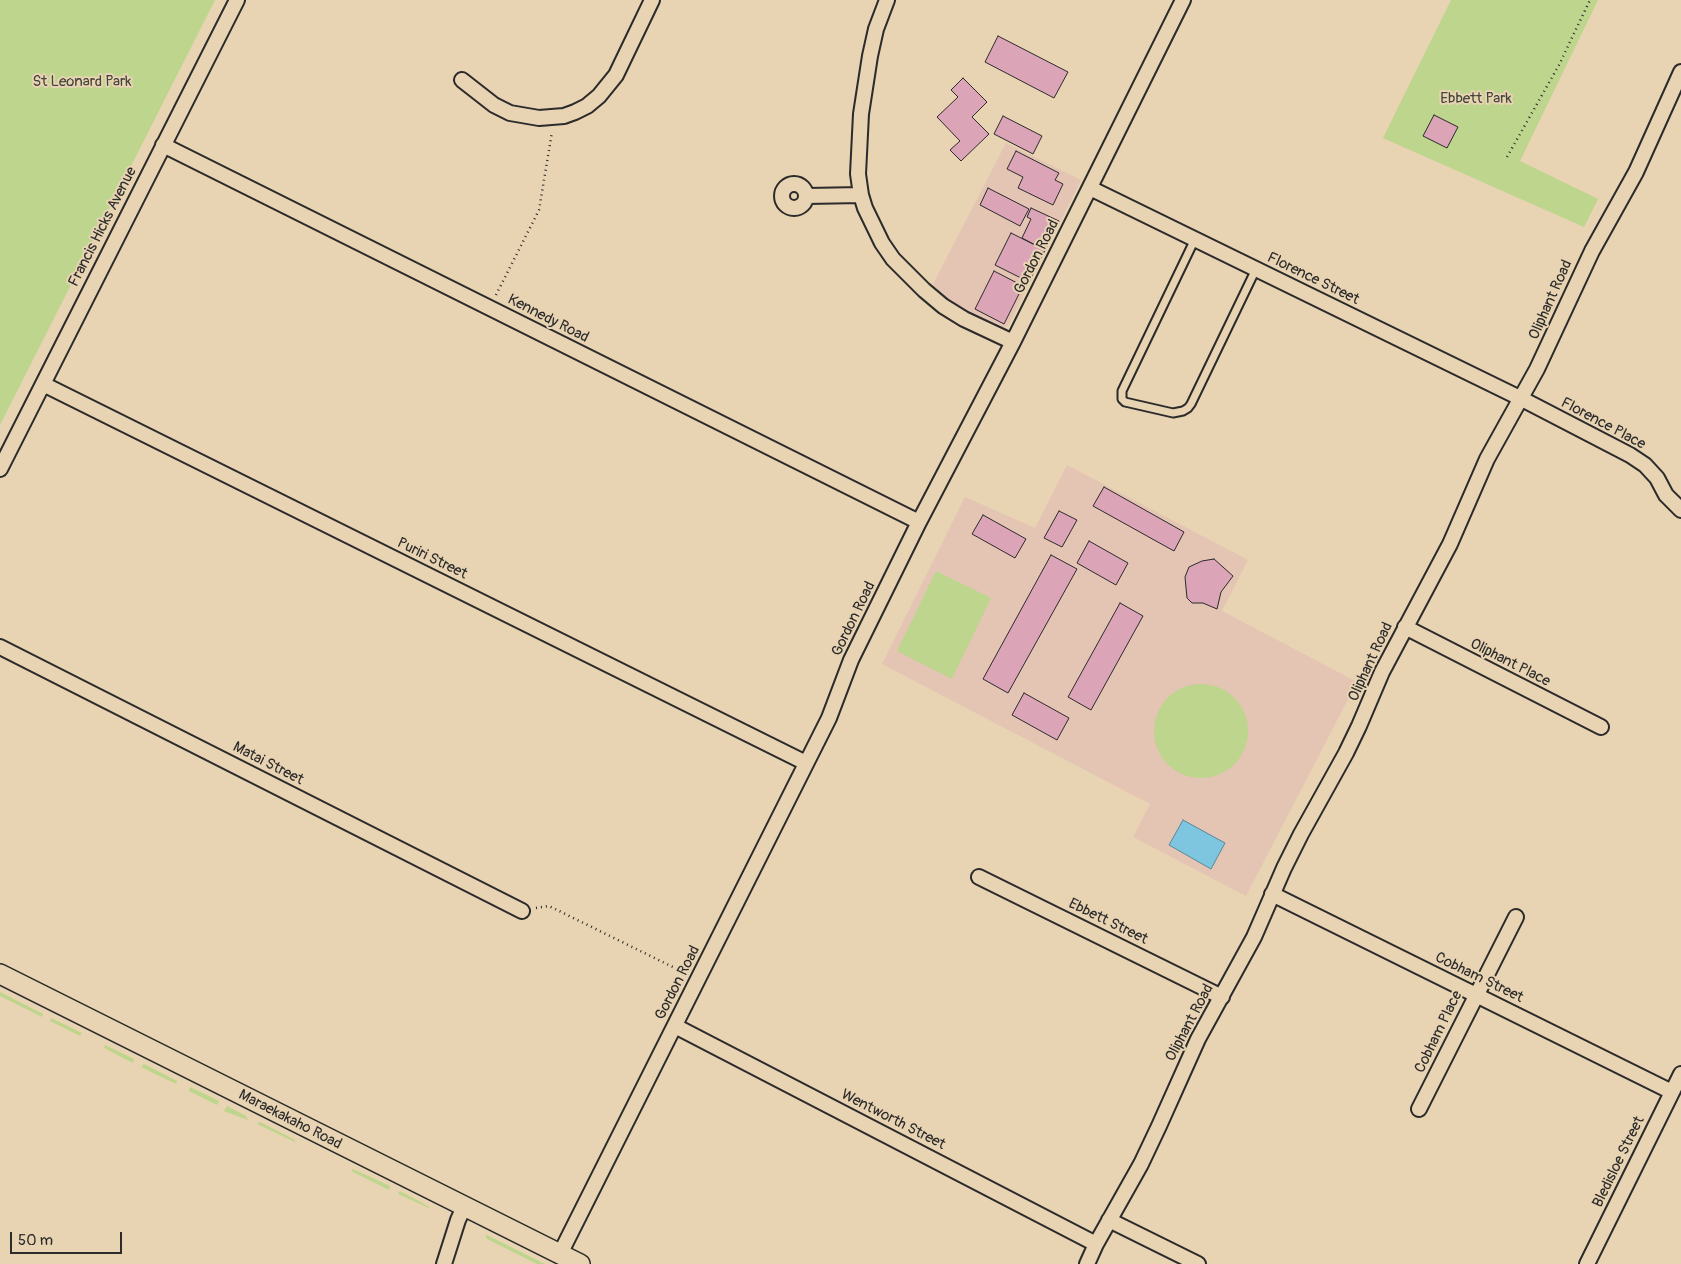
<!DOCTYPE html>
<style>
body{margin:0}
#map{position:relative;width:1681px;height:1264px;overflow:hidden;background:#e8d3b2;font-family:Pangolin,sans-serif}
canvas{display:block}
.scale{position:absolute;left:10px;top:1232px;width:112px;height:22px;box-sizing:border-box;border:2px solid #2b2b2b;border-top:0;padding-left:6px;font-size:15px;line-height:18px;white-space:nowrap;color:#2b2b2b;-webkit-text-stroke:4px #e8d3b2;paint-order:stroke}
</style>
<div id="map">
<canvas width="1681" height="1264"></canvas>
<div class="scale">50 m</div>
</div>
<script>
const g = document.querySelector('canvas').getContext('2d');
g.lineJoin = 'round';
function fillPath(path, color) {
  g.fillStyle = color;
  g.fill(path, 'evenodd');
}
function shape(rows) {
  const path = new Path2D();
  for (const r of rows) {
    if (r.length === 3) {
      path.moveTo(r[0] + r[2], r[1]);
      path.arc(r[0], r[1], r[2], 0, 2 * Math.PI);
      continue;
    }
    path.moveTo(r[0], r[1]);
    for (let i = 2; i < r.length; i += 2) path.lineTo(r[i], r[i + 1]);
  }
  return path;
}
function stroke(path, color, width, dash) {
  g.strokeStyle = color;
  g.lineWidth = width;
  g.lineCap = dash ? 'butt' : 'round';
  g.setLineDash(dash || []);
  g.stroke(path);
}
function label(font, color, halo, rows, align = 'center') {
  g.font = font + ' Pangolin,sans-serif';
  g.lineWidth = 4;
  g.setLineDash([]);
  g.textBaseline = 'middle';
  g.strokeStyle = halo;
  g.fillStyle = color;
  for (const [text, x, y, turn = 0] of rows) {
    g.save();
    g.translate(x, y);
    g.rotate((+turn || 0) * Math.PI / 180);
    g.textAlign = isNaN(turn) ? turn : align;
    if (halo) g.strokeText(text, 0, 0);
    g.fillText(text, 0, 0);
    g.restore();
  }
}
const built = shape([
 [1006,143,1081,180,1008,326,997,329,959,308,932,286],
 [1067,465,1248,560,1222,611,1357,682,1246,896,1133,837,1150,804,882,664,965,497,1035,528]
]);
const green = shape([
 [0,0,215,0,0,425],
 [1451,0,1598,0,1520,161,1598,199,1584,227,1383,138],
 [936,571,991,598,952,679,897,651],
 [1201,731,47],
 [0,992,43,1014,42,1017,0,996],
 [51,1018,82,1033,80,1036,50,1021],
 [105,1045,134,1059,133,1063,104,1048],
 [144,1064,177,1081,176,1084,141,1067],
 [190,1087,219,1101,217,1105,189,1091],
 [227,1106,246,1116,248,1120,224,1111],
 [260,1122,295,1140,295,1142,257,1124],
 [353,1169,390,1186,389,1190,351,1171],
 [400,1191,428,1206,431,1209,398,1194],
 [485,1235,487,1235,545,1264,537,1264,487,1239]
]);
const water = shape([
 [1183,820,1225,843,1211,869,1169,845,1183,820]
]);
const building = shape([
 [998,36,1068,72,1054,98,985,62,998,36],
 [963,78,987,102,972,117,989,134,961,161,950,150,960,141,937,117,958,97,951,90,963,78],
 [1434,115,1458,127,1447,148,1423,136,1434,115],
 [1003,116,1042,136,1033,154,994,134,1003,116],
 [1016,151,1059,173,1055,180,1063,184,1053,205,1018,188,1023,177,1007,169,1016,151],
 [988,188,1029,209,1020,226,980,205,988,188],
 [1031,208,1059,221,1045,250,1022,238,1031,219,1027,217,1031,208],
 [1011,233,1045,250,1029,282,995,265,1011,233],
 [994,271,1023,286,1004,324,975,309,994,271],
 [1104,487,1184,532,1174,551,1093,506,1104,487],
 [1059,511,1077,520,1062,547,1044,538,1059,511],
 [983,515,1026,539,1015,558,972,534,983,515],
 [1089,541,1128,563,1116,585,1077,563,1089,541],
 [1051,555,1077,569,1008,693,983,679,1051,555],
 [1214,559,1233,576,1221,592,1217,609,1203,603,1192,603,1187,598,1185,577,1189,567,1202,561,1214,559],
 [1120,603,1143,616,1091,710,1068,697,1120,603],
 [1024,693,1069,718,1057,740,1012,715,1024,693]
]);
const path = shape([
 [1507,157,1559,65,1590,0],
 [496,295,539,210,552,132],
 [536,908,549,906,685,973]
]);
const lane = shape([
 [1195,239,1122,391,1122,399,1125,402,1173,413,1183,411,1188,408,1191,404,1256,269]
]);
const street = shape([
 [887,0,876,29,870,56,861,114,858,174,861,195,865,208,882,243,893,259,924,290,943,306,964,319,1013,342],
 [462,80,494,105,510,113,539,118,564,116,575,112,587,106,599,96,616,75,652,0],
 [163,145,919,522],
 [794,196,12],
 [1090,188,1522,399,1630,455,1645,465,1657,478,1666,495,1681,510],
 [807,196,861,195],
 [43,384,806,763],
 [0,469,237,0],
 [1405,627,1601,727],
 [0,647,522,911],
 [979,877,1222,997],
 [1272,894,1672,1092],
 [675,1026,1096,1244],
 [1419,1109,1516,917],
 [1109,1220,1198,1264],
 [560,1254,829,718,851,660,919,522,1013,342,1183,0],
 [444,1264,458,1220,464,1207],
 [1087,1264,1096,1244,1141,1164,1159,1126,1198,1039,1254,937,1284,868,1301,834,1346,753,1359,726,1382,672,1450,544,1487,459,1537,369,1592,251,1636,172,1681,72],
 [1587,1264,1681,1074]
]);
const secondary = shape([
 [0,974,580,1264]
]);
const parkNames = [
 ["St Leonard Park",82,82],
 ["Ebbett Park",1476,99]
];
const streetNames = [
 ["Francis Hicks Avenue",103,227,-63],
 ["Gordon Road",1037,257,-63],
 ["Florence Street",1313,279,26],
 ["Oliphant Road",1551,300,-66],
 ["Kennedy Road",548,319,27],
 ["Florence Place",1603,424,28],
 ["Puriri Street",432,559,26],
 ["Gordon Road",854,619,-64],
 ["Oliphant Road",1371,662,-65],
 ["Oliphant Place",1510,663,27],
 ["Matai Street",268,764,27],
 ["Ebbett Street",1108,922,26],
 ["Cobham Street",1479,978,26],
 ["Gordon Road",678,983,-63],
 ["Oliphant Road",1190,1023,-62],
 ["Cobham Place",1439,1032,-64],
 ["Maraekakaho Road",290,1120,27],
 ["Wentworth Street",893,1120,27],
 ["Bledisloe Street",1619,1162,-64]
];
fillPath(built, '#e4c5b4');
fillPath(green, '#bdd58c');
fillPath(water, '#7ec5df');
stroke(water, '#5d8797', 1);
fillPath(building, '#dca4b7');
stroke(building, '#2b2b2b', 1);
stroke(lane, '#2b2b2b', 11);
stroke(street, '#2b2b2b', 18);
stroke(secondary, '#2b2b2b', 22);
stroke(path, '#2b2b2b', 2.5, [1, 4]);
stroke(lane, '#e8d3b2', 7);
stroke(street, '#e8d3b2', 14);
stroke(secondary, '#e8d3b2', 19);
label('15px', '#41443a', '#e8d3b2', parkNames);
label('15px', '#2b2b2b', '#e8d3b2', streetNames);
</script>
